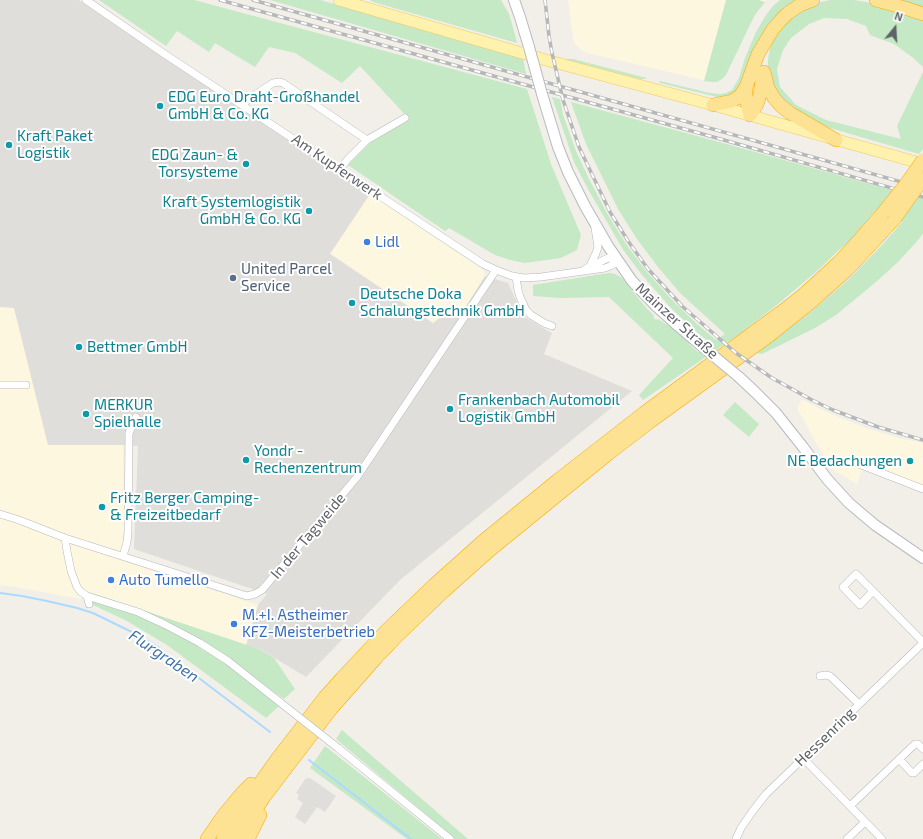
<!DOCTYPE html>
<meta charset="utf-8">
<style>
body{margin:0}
#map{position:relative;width:923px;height:839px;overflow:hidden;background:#f1efe8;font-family:"Exo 2",sans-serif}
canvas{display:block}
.north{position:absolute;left:875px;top:8px;width:40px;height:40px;-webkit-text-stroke:3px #fff;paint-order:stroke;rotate:18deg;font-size:11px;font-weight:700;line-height:16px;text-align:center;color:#5f6368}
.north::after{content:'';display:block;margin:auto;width:14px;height:18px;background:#5f6368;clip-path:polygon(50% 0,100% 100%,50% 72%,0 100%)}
</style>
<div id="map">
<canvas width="923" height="839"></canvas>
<div class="north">N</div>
</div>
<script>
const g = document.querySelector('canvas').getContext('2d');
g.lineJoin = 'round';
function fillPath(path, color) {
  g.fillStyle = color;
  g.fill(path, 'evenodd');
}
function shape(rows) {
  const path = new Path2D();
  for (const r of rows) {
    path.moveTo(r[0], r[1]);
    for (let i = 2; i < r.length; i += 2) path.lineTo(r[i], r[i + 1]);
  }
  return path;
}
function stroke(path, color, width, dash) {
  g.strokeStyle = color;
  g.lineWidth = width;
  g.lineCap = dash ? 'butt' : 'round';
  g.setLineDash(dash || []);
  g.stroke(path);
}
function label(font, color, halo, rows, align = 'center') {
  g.font = font + ' "Exo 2",sans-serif';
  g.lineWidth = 4;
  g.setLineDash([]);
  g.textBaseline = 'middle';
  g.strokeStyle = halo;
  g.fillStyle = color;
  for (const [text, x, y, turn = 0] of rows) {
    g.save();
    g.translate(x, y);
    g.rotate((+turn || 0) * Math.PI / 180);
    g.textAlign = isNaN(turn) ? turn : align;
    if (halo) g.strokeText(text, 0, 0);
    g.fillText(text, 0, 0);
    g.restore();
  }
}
const commercial = shape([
 [568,0,766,0,755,15,749,27,726,75,722,79,717,82,711,82,584,52,574,43],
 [370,194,483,270,485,276,466,306,459,311,444,315,433,323,330,253],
 [0,307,14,308,48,445,123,445,124,528,123,540,120,560,258,605,246,645,86,591,81,599,21,588,0,585],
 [802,400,831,414,866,428,902,439,923,443,923,487,864,464,857,484,830,468,797,408]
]);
const industrial = shape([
 [0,0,79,0,160,55,370,194,330,254,433,323,444,315,459,311,466,306,485,276,508,283,522,313,528,319,552,333,544,354,632,391,400,580,306,677,260,649,246,645,258,605,267,594,134,549,138,446,123,445,48,445,14,308,0,307],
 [310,778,336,796,325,812,317,807,305,824,295,817,303,803,297,799,299,795,296,793,305,779]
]);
const green = shape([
 [99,0,194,0,527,89,551,164,581,235,577,250,561,258,525,263,510,260,495,255,449,228,445,231,348,165,370,143,409,119,360,66,342,83,295,53,269,47,255,67,215,43,209,52,177,31,166,46],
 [270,0,320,0,523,58,526,74],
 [370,0,501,0,509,14,512,24,517,43,373,2],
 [726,0,759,0,765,2,755,15,749,27,726,75,722,79,717,82,711,82,704,81],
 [780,0,799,0,740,87,732,96,722,98,717,97,660,83,659,82,660,81,710,93,721,94,726,93,732,90,739,78,745,58,756,32,766,15,773,6],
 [830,0,854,0,877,4,923,18,923,67,912,57,894,44,870,35,866,26,847,19,824,18,809,24,791,38,783,50,777,69,780,87,796,105,826,120,901,139,897,126,923,72,923,149,919,154,820,125,803,117,778,95,768,71,768,60,770,48,773,39,779,28,808,5],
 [899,0,923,0,923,8],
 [564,59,573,59,647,78,644,79,640,79],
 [552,97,560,99,563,115,576,151,589,179,608,215,626,244,646,271,674,302,697,324,716,340,725,334,680,293,658,267,637,239,618,209,586,144,571,102,723,143,923,199,923,233,919,239,898,262,876,282,836,315,815,328,762,354,757,353,812,311,849,279,881,246,903,221,874,212,850,241,840,249,817,271,778,304,738,335,643,400,639,395,673,358,609,297,560,298,533,296,533,285,602,274,610,273,615,274,622,278,626,283,647,309,654,315,653,317,656,320,658,319,661,321,679,332,690,343,689,344,698,352,710,343,692,328,670,307,642,275,624,251,589,191,574,162],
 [735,402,759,424,749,437,723,415],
 [86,591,259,649,274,658,295,689,284,699,217,651,158,618],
 [95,601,136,614,173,631,227,664,279,706,266,718,167,645,127,621,93,605,93,602],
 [342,730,468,839,455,839,336,739],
 [325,746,442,839,407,839,310,768]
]);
const stream = shape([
 [0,593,22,596,47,601,77,608,93,613,140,636,158,647,270,732],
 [309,760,411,839]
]);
const minor = shape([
 [86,0,163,53,433,231,483,264,496,270,512,276,524,278,541,277,605,268,610,266,618,262],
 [243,105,247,100,273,83,279,82,283,83,367,140,348,159,340,169],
 [367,140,405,118],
 [591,266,608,258,618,261],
 [584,270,590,266,596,253,598,247,595,228],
 [516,277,518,290,520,297,526,310,531,315,544,323,552,326],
 [0,385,26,385],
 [851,461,923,489],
 [0,514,19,520,65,538,67,551,71,571,77,587,81,592,87,596,138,612,164,624,200,643,228,661,281,703],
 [65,538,247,596,255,594,262,590,357,477,496,270],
 [123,556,127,542,128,532,129,433,136,417],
 [873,591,860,605,843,587,856,574,873,591,923,642],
 [87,596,89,604],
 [820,676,825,675,830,676,859,704],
 [338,748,450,839],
 [803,758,882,839],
 [899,759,912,773,914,773,923,764],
 [850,806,915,744,918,744,923,749],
 [736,839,741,828,752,812,766,794,923,643],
 [847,839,865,822]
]);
const secondary = shape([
 [514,0,520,17,529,47],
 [542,94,558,147,568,172,585,206,608,246,632,281,656,306,677,325,704,348],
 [739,377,755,392,776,413,803,447,827,479,849,503,875,525,923,558]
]);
const primary = shape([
 [339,0,546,60,713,105,923,164]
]);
const motorway = shape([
 [876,0,905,8,923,14],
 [764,72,768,88,774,98,781,106,790,113,836,140],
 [713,105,732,101,740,96,746,87],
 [750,115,746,99,746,87,758,54,773,29,780,21,788,13,800,5,813,0],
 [750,115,757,104,760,95,763,74],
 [207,839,223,816,242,793,251,784],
 [223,839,240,811,277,759,325,697,342,678,387,630,434,585,482,542,558,480,644,413,784,310,803,295,838,263,853,247,882,214],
 [236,839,264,797,331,709,376,658,398,635,443,592,490,550,608,454,651,421,770,335,810,303,847,270,863,253,895,218],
 [248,839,260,815]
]);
const rail = shape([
 [220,0,724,140,923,197],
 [253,0,923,188],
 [545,0,549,36,552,53,563,100,579,147,610,212,628,241,648,269,683,307,736,353,772,378,812,400,833,410,878,427,923,440]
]);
const minorBridge = shape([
 [281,703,338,748]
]);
const secondaryBridge = shape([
 [529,47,542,94],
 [704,348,739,377]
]);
const motorwayBridge = shape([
 [882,214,906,184,923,160],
 [895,218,923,179]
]);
const markers = [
 [160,106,4,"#0f9aa8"],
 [9,145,4,"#0f9aa8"],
 [246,164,4,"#0f9aa8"],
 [309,211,4,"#0f9aa8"],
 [367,242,4,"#3f7fe0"],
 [233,278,4,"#5c6f8a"],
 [352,303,4,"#0f9aa8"],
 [79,347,4,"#0f9aa8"],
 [450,409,4,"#0f9aa8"],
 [86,414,4,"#0f9aa8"],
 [246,460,4,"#0f9aa8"],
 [910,461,4,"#0f9aa8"],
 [102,507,4,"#0f9aa8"],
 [111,580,4,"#3f7fe0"],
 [234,624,4,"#3f7fe0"]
];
const cultureNames = [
 ["EDG Euro Draht-Großhandel",168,97],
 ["GmbH & Co. KG",168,114],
 ["Kraft Paket",17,136],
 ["Logistik",17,153],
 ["EDG Zaun- &",238,155,"right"],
 ["Torsysteme",238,172,"right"],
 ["Kraft Systemlogistik",301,202,"right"],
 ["GmbH & Co. KG",301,219,"right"],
 ["Deutsche Doka",360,294],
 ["Schalungstechnik GmbH",360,311],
 ["Bettmer GmbH",87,347],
 ["Frankenbach Automobil",458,400],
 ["Logistik GmbH",458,417],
 ["MERKUR",94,405],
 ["Spielhalle",94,422],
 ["Yondr -",254,451],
 ["Rechenzentrum",254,468],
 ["NE Bedachungen",902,461,"right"],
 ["Fritz Berger Camping-",110,498],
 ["& Freizeitbedarf",110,515]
];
const streetNames = [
 ["Am Kupferwerk",337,167,34],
 ["Mainzer Straße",677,321,42],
 ["In der Tagweide",308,536,-50],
 ["Hessenring",825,737,-44]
];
const shopNames = [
 ["Lidl",375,242],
 ["Auto Tumello",119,580],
 ["M.+I. Astheimer",242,615],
 ["KFZ-Meisterbetrieb",242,632]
];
const serviceNames = [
 ["United Parcel",241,269],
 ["Service",241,286]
];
const waterNames = [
 ["Flurgraben",164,656,34]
];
fillPath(commercial, '#fef7e0');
fillPath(industrial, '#e0deda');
fillPath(green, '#c5e8c5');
stroke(stream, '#aadaff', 2);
stroke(minor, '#b5b8bc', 8);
stroke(secondary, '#b6babf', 12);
stroke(primary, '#f2c960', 12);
stroke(motorway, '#f9ab00', 14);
stroke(minor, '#fff', 7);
stroke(secondary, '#fff', 10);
stroke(primary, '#fff2af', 11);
stroke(motorway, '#fde293', 13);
stroke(rail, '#b6b7b8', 3.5);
stroke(rail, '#fff', 2, [6]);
stroke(minorBridge, '#b5b8bc', 8, []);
stroke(secondaryBridge, '#b6babf', 12, []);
stroke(motorwayBridge, '#f9ab00', 14, []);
stroke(minorBridge, '#fff', 7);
stroke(secondaryBridge, '#fff', 10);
stroke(motorwayBridge, '#fde293', 13);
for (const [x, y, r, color] of markers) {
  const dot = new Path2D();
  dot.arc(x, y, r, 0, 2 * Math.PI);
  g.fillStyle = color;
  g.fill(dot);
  stroke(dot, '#fff', 1.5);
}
label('15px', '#0d838f', '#fff', cultureNames, 'left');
label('15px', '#5f6368', '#fff', streetNames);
label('15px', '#366cbe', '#fff', shopNames, 'left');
label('15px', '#4e5e75', '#fff', serviceNames, 'left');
label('italic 16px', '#4174aa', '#fff', waterNames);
</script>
